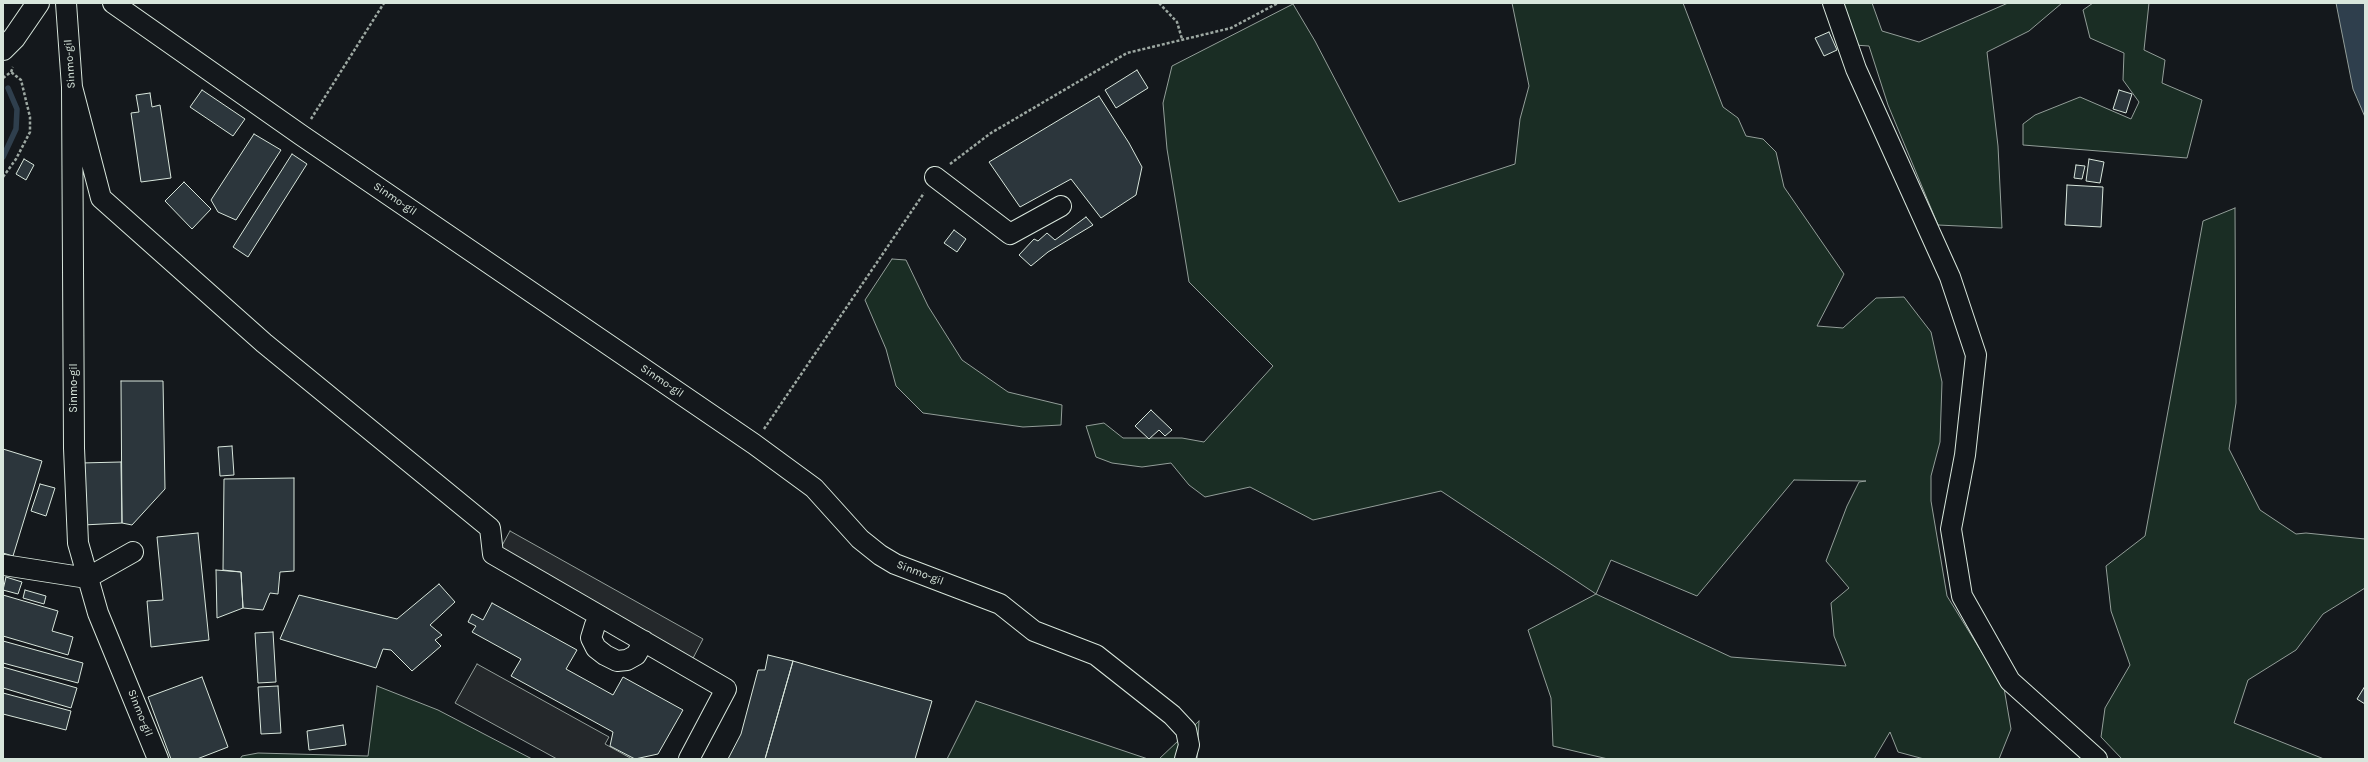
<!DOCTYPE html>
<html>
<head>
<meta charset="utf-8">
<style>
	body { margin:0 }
	#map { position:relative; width:2368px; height:762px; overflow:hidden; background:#14181c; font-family:Karla,sans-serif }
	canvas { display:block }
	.frame { position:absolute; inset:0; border:4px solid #d8e6dc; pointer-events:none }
</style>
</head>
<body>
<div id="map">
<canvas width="2368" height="762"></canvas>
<div class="frame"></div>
</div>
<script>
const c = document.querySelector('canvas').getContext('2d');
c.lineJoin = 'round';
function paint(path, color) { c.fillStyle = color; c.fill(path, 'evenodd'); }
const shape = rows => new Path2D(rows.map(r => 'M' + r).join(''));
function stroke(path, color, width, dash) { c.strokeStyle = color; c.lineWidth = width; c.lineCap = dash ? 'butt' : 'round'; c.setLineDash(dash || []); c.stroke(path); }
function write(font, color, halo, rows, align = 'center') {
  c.font = font + ' Karla,sans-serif'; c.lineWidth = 3; c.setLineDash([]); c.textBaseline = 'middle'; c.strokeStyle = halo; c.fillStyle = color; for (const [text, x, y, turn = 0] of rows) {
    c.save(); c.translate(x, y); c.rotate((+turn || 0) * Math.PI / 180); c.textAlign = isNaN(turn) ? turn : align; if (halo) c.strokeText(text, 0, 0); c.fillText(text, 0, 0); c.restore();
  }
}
const green = shape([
	[1512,3,1683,3,1723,107,1738,118,1746,136,1763,139,1776,152,1784,187,1844,274,1817,326,1843,328,1876,298,1904,297,1931,332,1942,382,1940,442,1931,476,1931,501,1947,596,2004,688,2011,729,1999,759,1924,759,1898,752,1890,732,1874,759,1608,759,1553,746,1551,698,1528,630,1596,594,1441,491,1313,520,1250,487,1205,497,1189,485,1171,463,1142,467,1112,463,1096,457,1086,426,1104,423,1123,438,1182,438,1204,442,1273,366,1189,282,1167,149,1163,103,1172,66,1293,4,1315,41,1399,202,1515,164,1520,119,1529,86,1512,3],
	[1794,480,1866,481,1859,482,1847,506,1826,561,1849,588,1831,603,1834,636,1846,666,1731,657,1596,594,1611,560,1697,596,1794,480],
	[1847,3,1872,3,1882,31,1919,42,2008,3,2062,3,2029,31,1987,52,1998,146,2002,228,1938,225,1888,105,1869,46,1854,45,1843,4,1847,3],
	[2093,3,2149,3,2144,50,2165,60,2162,83,2202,100,2187,158,2023,145,2023,124,2035,115,2080,97,2131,119,2139,102,2123,80,2124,53,2090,38,2083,10,2093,3],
	[2235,208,2236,403,2229,449,2260,510,2296,534,2306,533,2365,539,2365,588,2323,614,2296,650,2248,680,2234,723,2324,759,2122,759,2101,737,2105,708,2130,665,2111,611,2106,566,2145,536,2203,221,2235,208],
	[892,259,906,260,928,306,962,360,1008,392,1062,405,1061,425,1023,427,923,413,896,386,886,349,865,300,892,259],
	[377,686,438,710,532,759,240,759,242,756,258,753,368,756,377,686],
	[976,701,1148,759,947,759,976,701],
	[1199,721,1197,759,1159,759,1199,721]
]);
const parking = shape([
	[510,531,703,639,691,662,499,551,510,531],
	[477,664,609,737,605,744,632,759,557,759,455,703,477,664]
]);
const water = shape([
	[2336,3,2365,3,2365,117,2353,89,2336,3]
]);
const stream = shape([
	[3,157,16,129,17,109,8,88]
]);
const building = shape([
	[1829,32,1837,50,1824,56,1815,38,1829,32],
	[1137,70,1148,88,1116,108,1105,90,1137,70],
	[202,90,245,119,233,136,190,107,202,90],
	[2119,90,2132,94,2126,113,2113,109,2119,90],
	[150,93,152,107,160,105,171,178,141,182,131,113,139,112,136,95,150,93],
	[1099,96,1129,143,1142,167,1136,195,1101,218,1071,179,1020,207,989,162,1099,96],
	[254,134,281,150,236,220,218,212,211,200,254,134],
	[292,154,307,164,248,257,233,247,292,154],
	[24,159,34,165,26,180,16,174,24,159],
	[2089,159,2104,162,2100,183,2086,181,2089,159],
	[2076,165,2085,166,2082,179,2074,178,2076,165],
	[184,182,211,209,192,229,165,201,184,182],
	[2067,185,2103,187,2101,227,2065,225,2067,185],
	[1086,217,1093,225,1048,252,1031,266,1019,255,1034,239,1038,241,1047,233,1055,240,1086,217],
	[954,230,966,239,957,252,944,243,954,230],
	[121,381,163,381,165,489,132,525,122,523,121,381],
	[1151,410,1172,430,1165,436,1159,430,1149,439,1135,426,1151,410],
	[232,446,234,475,220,476,218,447,232,446],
	[3,449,42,461,13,556,3,553,3,449],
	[121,462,122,523,83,525,81,463,121,462],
	[294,478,294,571,280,572,278,594,270,593,263,610,243,608,241,572,223,570,224,479,294,478],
	[40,484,55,488,46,516,31,511,40,484],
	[198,533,209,640,151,647,147,601,163,600,157,537,198,533],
	[216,570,241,572,243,608,217,618,216,570],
	[6,577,22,582,18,594,3,590,6,577],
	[439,584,455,602,430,625,442,635,435,640,441,646,412,671,391,650,383,649,376,668,280,639,299,595,397,619,439,584],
	[25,590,46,596,44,604,23,598,25,590],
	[3,595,58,611,52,631,73,637,68,655,3,636,3,595],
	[492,603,577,650,566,669,613,695,623,677,683,710,658,754,635,759,610,746,613,732,511,676,521,659,472,632,476,626,468,622,472,614,483,620,492,603],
	[273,632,276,682,258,683,255,633,273,632],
	[3,641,83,663,78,683,3,663,3,641],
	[768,655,793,661,765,759,728,759,741,734,758,670,765,670,768,655],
	[793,661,932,701,915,759,765,759,793,661],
	[3,667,77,688,71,708,3,688,3,667],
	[202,677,228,747,197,759,171,759,148,697,202,677],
	[278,686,281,733,261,734,258,687,278,686],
	[2365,686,2365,704,2357,699,2365,686],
	[3,693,71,711,66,730,3,714,3,693],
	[343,725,346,745,309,750,307,731,343,725]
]);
const path = shape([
	[1159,3,1177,22,1182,39],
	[3,78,11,72,13,67],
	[311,119,384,3],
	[950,164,991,133,1127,53,1231,28,1278,3],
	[3,177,16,159,30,132,30,117,21,80,11,72],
	[764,429,924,193]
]);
const minor = shape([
	[66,3,72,87,74,448,78,543,98,613,158,759],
	[113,3,301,135,754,444,814,488,860,539,880,555,895,564,1000,604,1034,631,1096,655,1172,715,1186,730,1189,745,1185,759],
	[1833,3,1856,69,1950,277,1976,355,1965,455,1951,529,1962,596,2010,681,2097,759],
	[72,87,101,198,264,343,490,528,493,554,726,689,689,759],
	[935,177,1010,234,1061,206],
	[4,565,87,578,133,552],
	[602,617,595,625,591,638,596,648,605,655,617,661,627,660,636,655,644,641]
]);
const major = shape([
	[3,49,14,38,38,3]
]);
const streetNames = [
	["Sinmo-gil",70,64,-94],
	["Sinmo-gil",395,199,34],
	["Sinmo-gil",662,381,34],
	["Sinmo-gil",74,388,-90],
	["Sinmo-gil",920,573,21],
	["Sinmo-gil",140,713,68]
];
paint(green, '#1a2d24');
stroke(green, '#939e99', 1);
paint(parking, '#24282b');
stroke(parking, '#939e99', 1);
paint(water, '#2f3f4d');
stroke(water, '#939e99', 1);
stroke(stream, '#2f3f4d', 5.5);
paint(building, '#2c363c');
stroke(building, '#d8e6dc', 1);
stroke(minor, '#d8e6dc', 22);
stroke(major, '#d8e6dc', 24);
stroke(path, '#9da8a2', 2.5, [3, 2]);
stroke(minor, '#14181c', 20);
stroke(major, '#14181c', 22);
write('11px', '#d8e6dc', '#14181c', streetNames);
</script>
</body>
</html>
